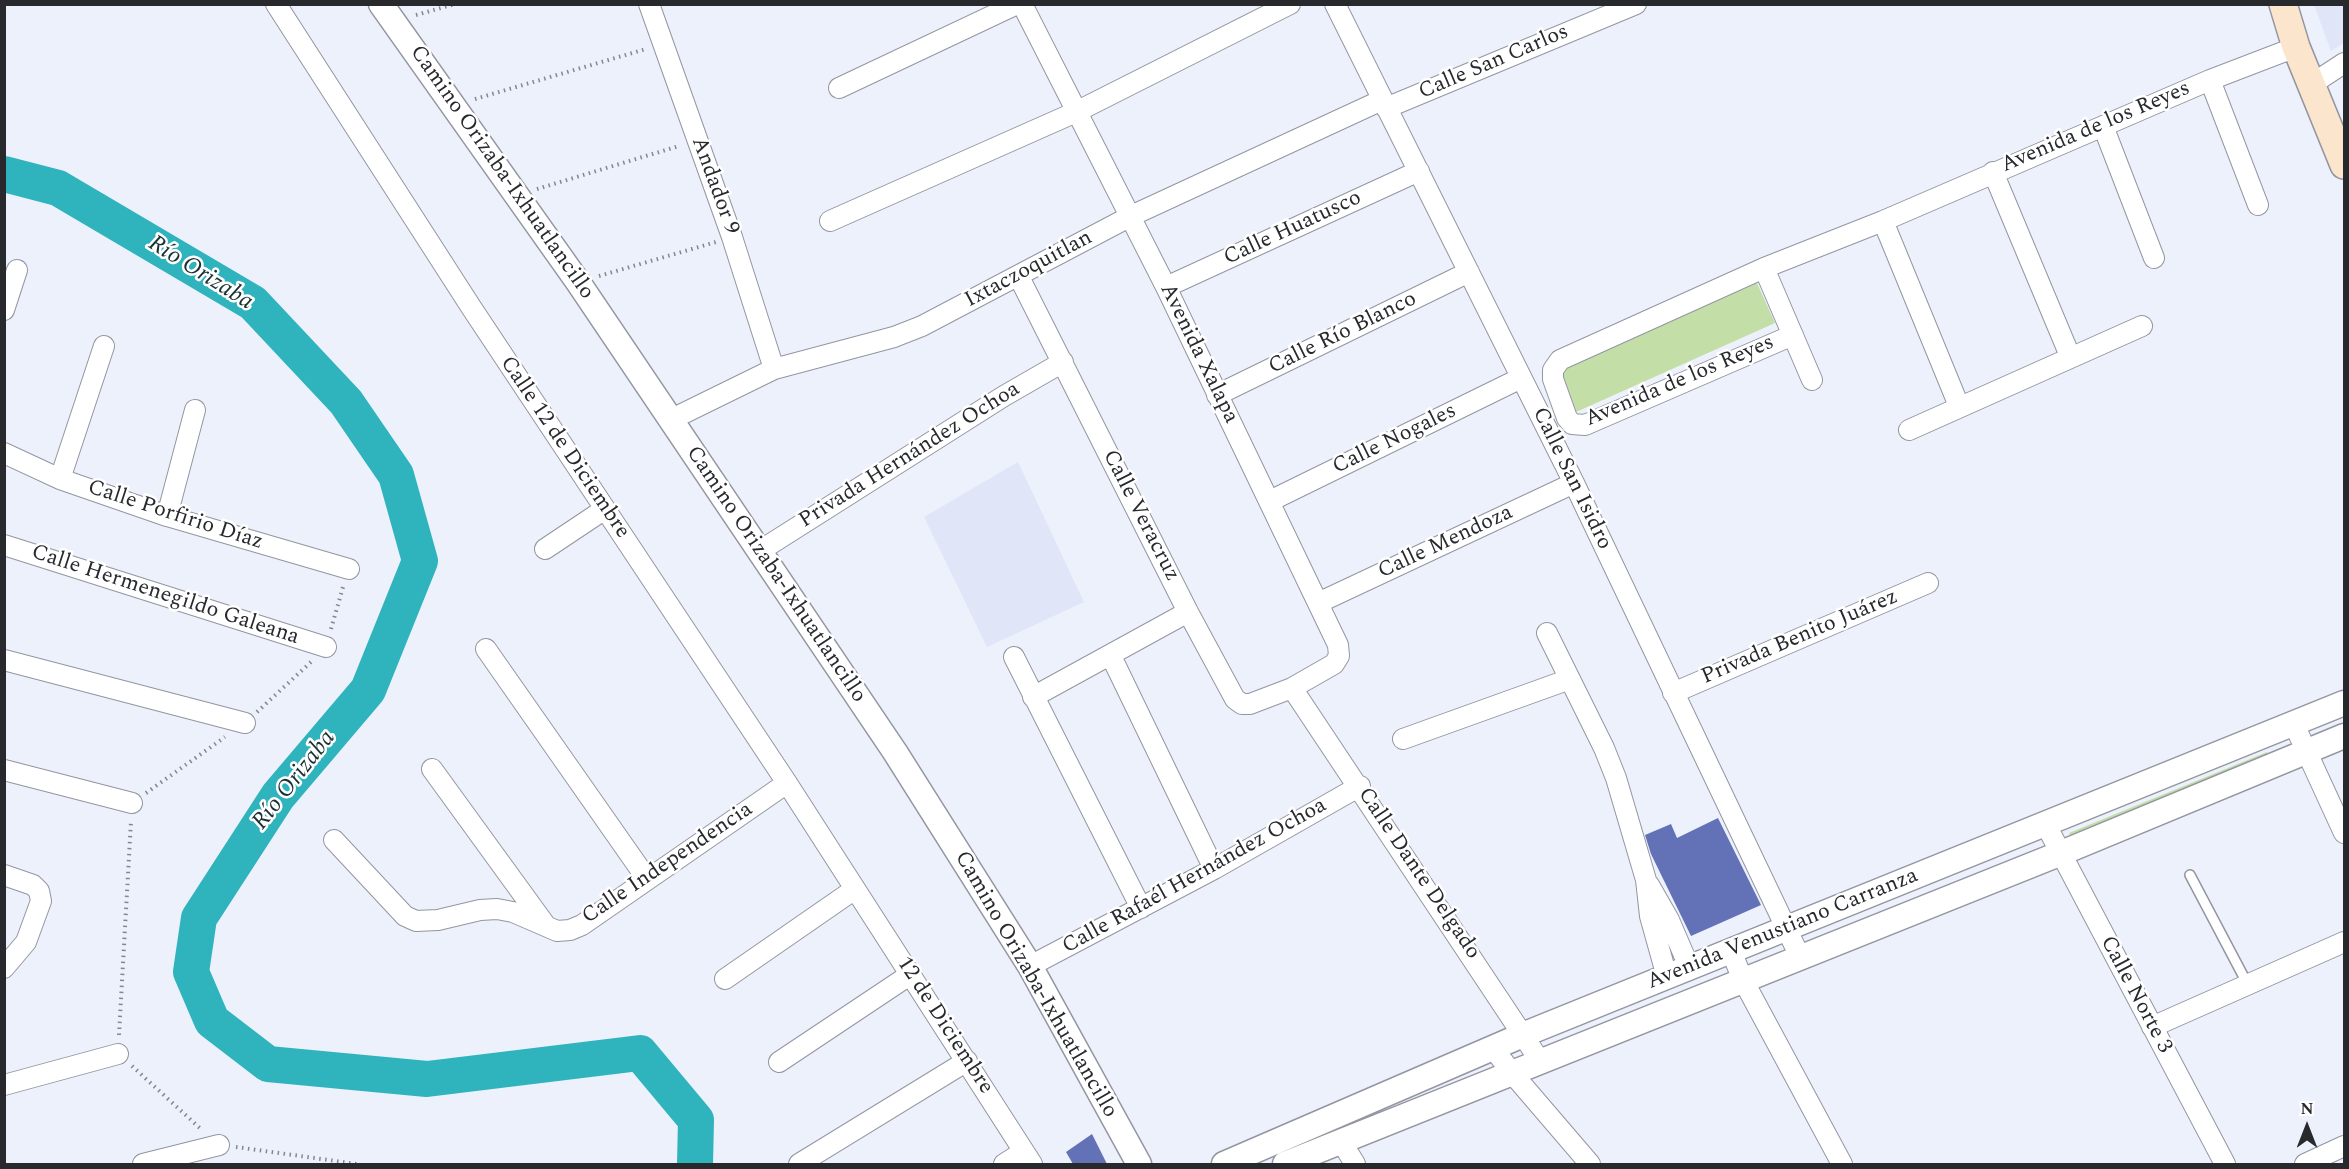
<!DOCTYPE html>
<html>
<head>
<meta charset="utf-8">
<style>
	body { margin:0 }
	#map { position:relative; width:2349px; height:1169px; overflow:hidden; background:#edf1fc; font-family:Spectral,serif }
	canvas { display:block }
	.frame { position:absolute; inset:0; border:6px solid #27292d; pointer-events:none }
	.north { position:absolute; left:2277px; top:1097px; width:60px; height:60px; -webkit-text-stroke:4px #fff; paint-order:stroke; rotate:0deg; font-size:16px; font-weight:700; line-height:24px; text-align:center; color:#27292d }
	.north::after { content:''; display:block; margin:auto; width:21px; height:27px; background:#27292d; clip-path:polygon(50% 0,100% 100%,50% 72%,0 100%) }
</style>
</head>
<body>
<div id="map">
<canvas width="2349" height="1169"></canvas>
<div class="frame"></div>
<div class="north">N</div>
</div>
<script>
const c = document.querySelector('canvas').getContext('2d');
c.lineJoin = 'round';
function paint(path, color) { c.fillStyle = color; c.fill(path, 'evenodd'); }
const shape = rows => new Path2D(rows.map(r => 'M' + r).join(''));
function stroke(path, color, width, dash) { c.strokeStyle = color; c.lineWidth = width; c.lineCap = dash ? 'butt' : 'round'; c.setLineDash(dash || []); c.stroke(path); }
function write(font, color, halo, rows, align = 'center') {
  c.font = font + ' Spectral,serif'; c.lineWidth = 5; c.setLineDash([]); c.textBaseline = 'middle'; c.strokeStyle = halo; c.fillStyle = color; for (const [text, x, y, turn = 0] of rows) {
    c.save(); c.translate(x, y); c.rotate((+turn || 0) * Math.PI / 180); c.textAlign = isNaN(turn) ? turn : align; if (halo) c.strokeText(text, 0, 0); c.fillText(text, 0, 0); c.restore();
  }
}
const built = shape([
	[2314,5,2344,5,2344,43,2331,51],
	[1018,462,1084,602,987,647,924,517]
]);
const green = shape([
	[1757,283,1775,323,1576,412,1558,371],
	[2267,752,2269,756,2071,837,2069,833]
]);
const river = shape([
	[4,174,58,188,253,303,346,402,396,475,420,561,368,690,278,796,199,918,191,972,212,1021,268,1064,427,1079,640,1053,696,1120,695,1164]
]);
const building = shape([
	[1718,818,1761,905,1691,936,1651,854,1645,835,1671,824,1677,838],
	[1092,1134,1107,1164,1073,1164,1066,1152]
]);
const path = shape([
	[416,15,455,4],
	[475,99,646,49],
	[537,189,679,146],
	[599,276,716,242],
	[331,629,343,587],
	[257,712,311,662],
	[146,793,225,737],
	[119,1035,131,821],
	[132,1066,202,1130],
	[236,1147,357,1164]
]);
const service = shape([
	[2190,875,2248,985]
]);
const minor = shape([
	[276,4,471,307,787,783,1032,1164],
	[649,4,732,237,774,369],
	[1335,4,1574,483,1800,957],
	[2210,80,2258,205],
	[2312,84,2344,63],
	[839,88,1017,4],
	[1386,108,1636,4],
	[2103,126,2154,258],
	[1993,172,2070,356],
	[830,221,1076,112,1290,4],
	[1883,221,1959,406],
	[1764,268,1812,380],
	[1019,277,1188,612,1235,699,1242,704,1250,704,1292,688,1334,664,1339,656,1338,645,1166,287,1022,4],
	[1166,287,1419,171],
	[4,310,17,270],
	[1793,335,1585,425,1572,424,1567,418,1553,379,1553,370,1560,360,1764,268,1883,221,2210,80,2296,47],
	[1217,395,1469,272],
	[670,420,774,369,894,337,922,326,1131,216,1382,100],
	[1909,430,2142,326],
	[4,453,60,479,167,516,349,569],
	[60,479,104,346],
	[1270,501,1521,378],
	[167,516,195,410],
	[4,545,326,647],
	[545,549,605,509],
	[758,552,1004,396,1063,362],
	[1318,603,1574,483],
	[1547,633,1604,748,1616,778,1646,880,1650,916,1667,977],
	[486,649,647,879],
	[1111,656,1214,869],
	[1014,657,1141,908],
	[4,660,245,723],
	[1292,688,1540,1061],
	[1673,693,1928,583],
	[1033,697,1188,612],
	[2293,722,2344,833],
	[1403,739,1570,679],
	[432,769,546,926],
	[4,770,132,803],
	[2046,825,2225,1164],
	[334,840,405,916,416,921,438,920,480,910,497,909,513,912,557,931,570,930,582,925,787,783],
	[4,875,33,885,39,891,41,901,26,942,4,968],
	[1649,885,1669,920,1690,969],
	[1731,951,1743,980,1842,1164],
	[1030,966,1214,869,1360,786],
	[725,979,855,889],
	[2152,1027,2344,942],
	[1493,1048,1512,1073,1590,1164],
	[779,1062,911,974],
	[4,1085,118,1054],
	[1341,1141,1355,1164],
	[143,1164,219,1145],
	[799,1164,967,1061],
	[1004,1164,1023,1152],
	[2305,1164,2344,1146]
]);
const tertiary = shape([
	[381,4,578,282,895,752,1030,966,1139,1164],
	[1224,1164,1525,1034,2344,703],
	[1285,1164,2059,854,2344,736]
]);
const secondary = shape([
	[2283,4,2296,47,2344,165]
]);
const streetNames = [
	["Calle San Carlos",1494,63,-23],
	["Avenida de los Reyes",2096,128,-23],
	["Camino Orizaba-Ixhuatlancillo",501,173,55],
	["Andador 9",714,186,70],
	["Calle Huatusco",1293,229,-25],
	["Ixtaczoquitlan",1029,270,-28],
	["Calle Río Blanco",1343,334,-26],
	["Avenida Xalapa",1198,354,64],
	["Avenida de los Reyes",1680,382,-23],
	["Calle Nogales",1395,440,-26],
	["Calle 12 de Diciembre",564,448,56],
	["Privada Hernández Ochoa",910,456,-32],
	["Calle San Isidro",1571,479,64],
	["Calle Porfirio Díaz",175,516,18],
	["Calle Veracruz",1140,516,63],
	["Calle Mendoza",1446,543,-25],
	["Camino Orizaba-Ixhuatlancillo",775,575,56],
	["Calle Hermenegildo Galeana",165,596,18],
	["Privada Benito Juárez",1800,638,-23],
	["Calle Independencia",668,864,-34],
	["Calle Dante Delgado",1418,874,56],
	["Calle Rafaél Hernández Ochoa",1195,877,-29],
	["Avenida Venustiano Carranza",1783,930,-22],
	["Camino Orizaba-Ixhuatlancillo",1035,985,60],
	["Calle Norte 3",2135,995,62],
	["12 de Diciembre",944,1026,57]
];
const waterNames = [
	["Río Orizaba",200,274,32],
	["Río Orizaba",295,781,-52]
];
paint(built, '#e0e5f8');
paint(green, '#c3dea7');
stroke(river, '#2fb3bd', 36);
paint(building, '#6371b7');
stroke(service, '#9396a1', 12);
stroke(minor, '#9396a1', 22);
stroke(tertiary, '#9396a1', 27);
stroke(secondary, '#9396a1', 30);
stroke(path, '#84878f', 4, [1.5, 4.5]);
stroke(service, '#fff', 9);
stroke(minor, '#fff', 20);
stroke(tertiary, '#fff', 24);
stroke(secondary, '#fbe5cd', 27);
write('22px', '#27292d', '#fff', streetNames);
write('italic 24px', '#1b3032', '#fff', waterNames);
</script>
</body>
</html>
